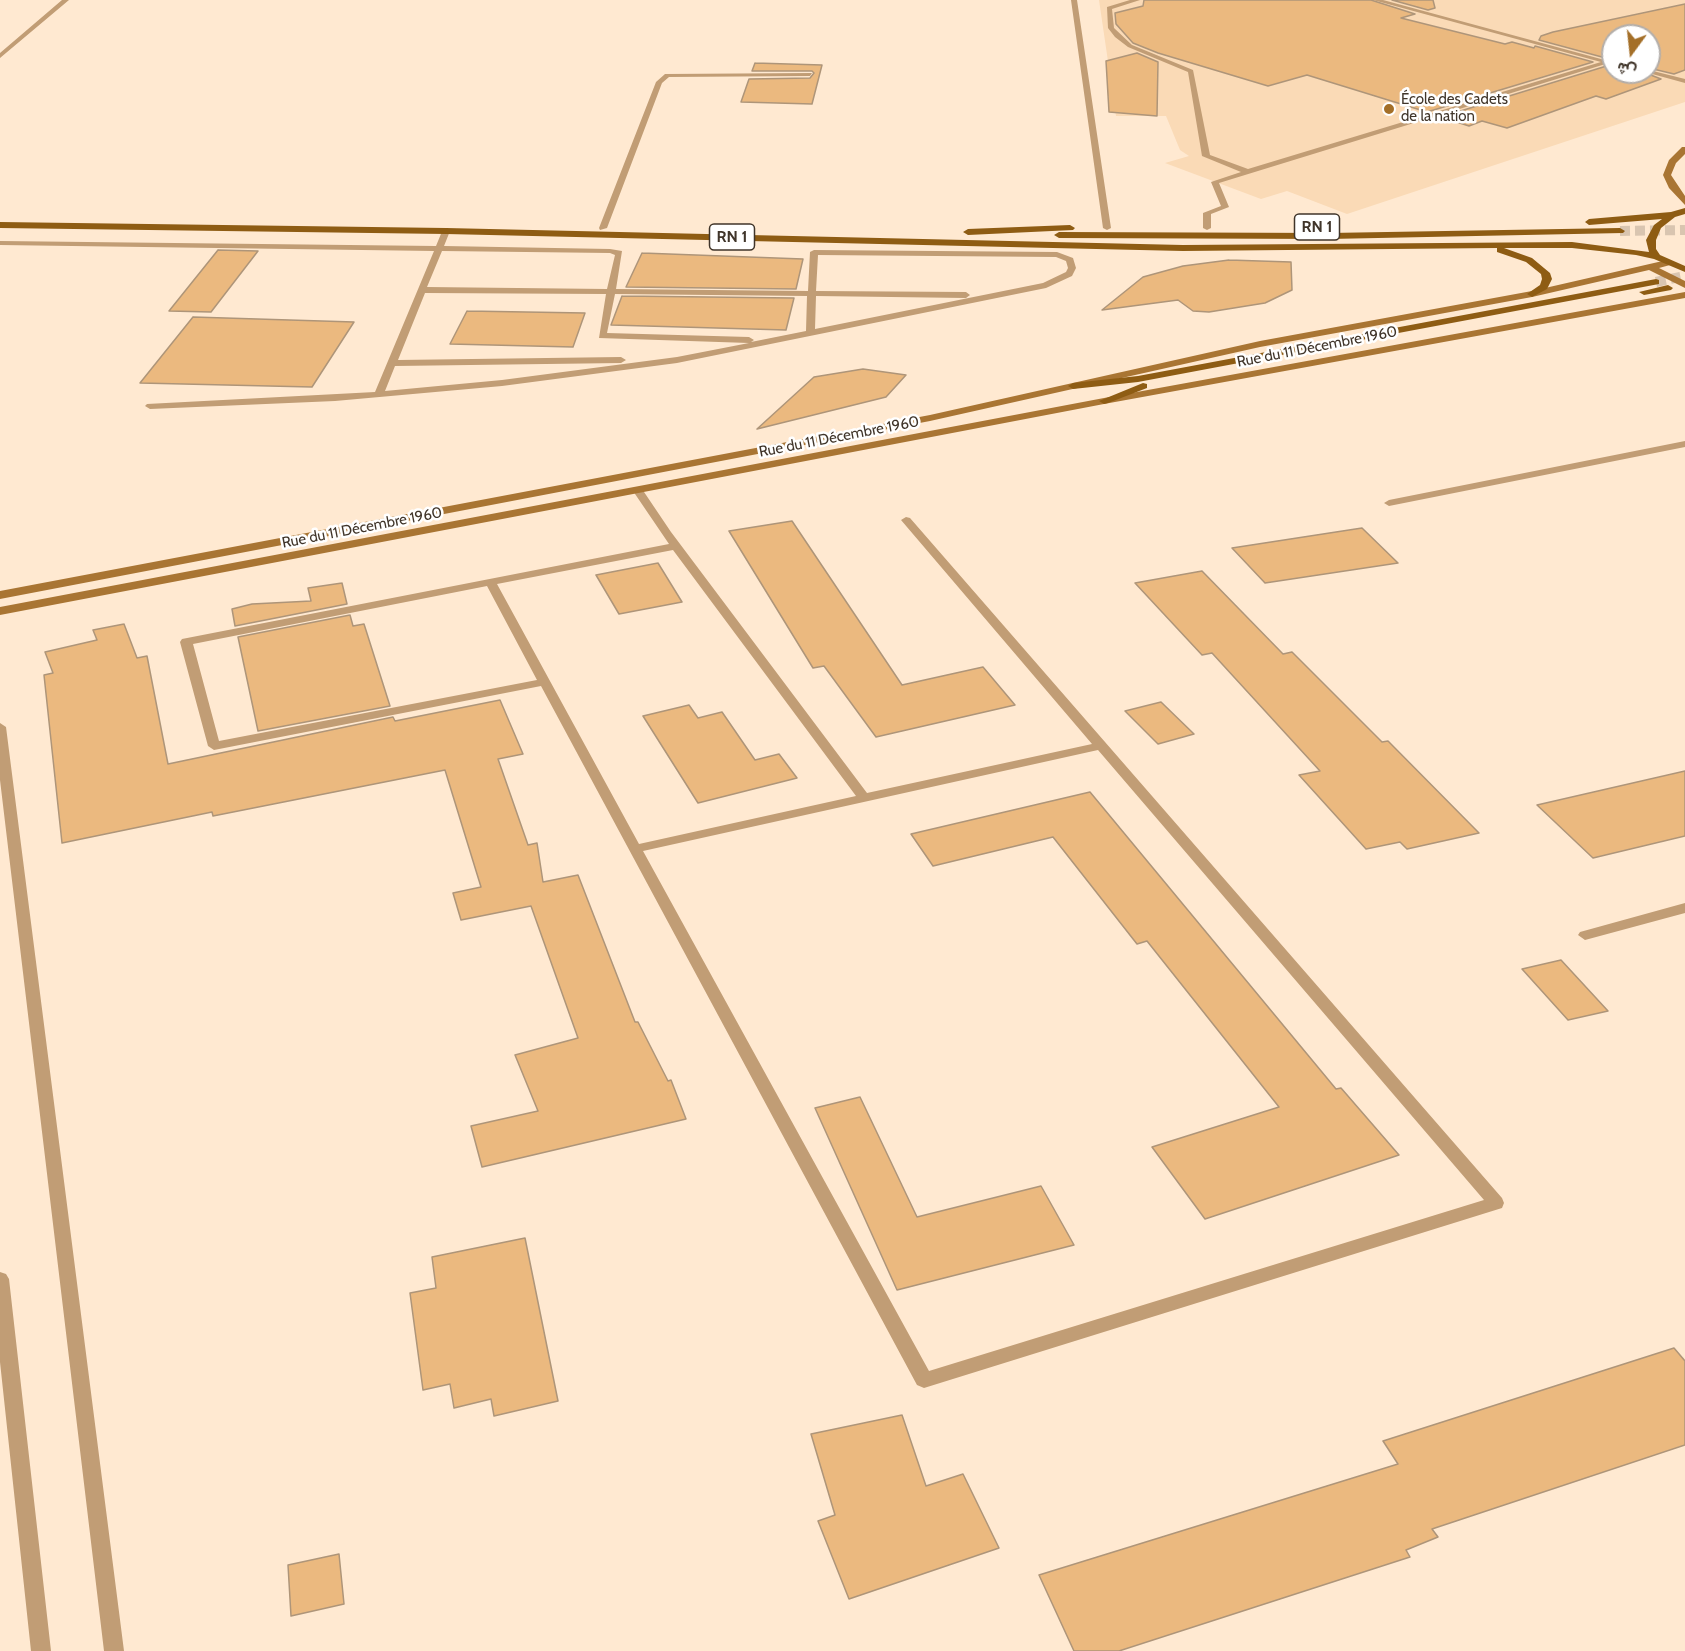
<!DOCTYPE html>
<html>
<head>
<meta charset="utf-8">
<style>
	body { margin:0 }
	#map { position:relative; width:1685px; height:1651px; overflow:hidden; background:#ffe9d1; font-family:Cabin,Vazirmatn,sans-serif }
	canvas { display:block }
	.north { position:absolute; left:1601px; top:24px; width:60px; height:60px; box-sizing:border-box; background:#fff; border:2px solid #b3aeaa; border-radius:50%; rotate:195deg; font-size:16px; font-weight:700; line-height:24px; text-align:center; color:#40352a }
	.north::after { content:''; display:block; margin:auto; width:21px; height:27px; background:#a46f28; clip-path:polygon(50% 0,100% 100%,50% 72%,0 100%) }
</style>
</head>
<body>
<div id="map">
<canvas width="1685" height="1651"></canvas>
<div class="north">ش</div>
</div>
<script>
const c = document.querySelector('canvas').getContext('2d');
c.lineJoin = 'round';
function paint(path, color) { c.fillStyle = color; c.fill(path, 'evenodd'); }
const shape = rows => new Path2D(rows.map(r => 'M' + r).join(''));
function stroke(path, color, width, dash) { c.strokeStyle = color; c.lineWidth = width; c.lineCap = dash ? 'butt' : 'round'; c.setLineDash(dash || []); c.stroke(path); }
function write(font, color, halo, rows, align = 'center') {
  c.font = font + ' Cabin,sans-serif'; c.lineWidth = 5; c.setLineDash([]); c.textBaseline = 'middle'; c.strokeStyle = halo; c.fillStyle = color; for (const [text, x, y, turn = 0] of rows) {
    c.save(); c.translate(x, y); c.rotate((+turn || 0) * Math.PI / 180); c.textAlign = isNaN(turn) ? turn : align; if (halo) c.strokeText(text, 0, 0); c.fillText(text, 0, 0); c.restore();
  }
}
const built = shape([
	[1099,0,1685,0,1685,102,1347,214,1287,191,1261,199,1165,163,1189,156,1180,150,1166,116,1116,116],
	[1613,36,1649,36,1649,72,1613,72]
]);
const building = shape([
	[1144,0,1371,0,1415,14,1401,18,1505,44,1512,42,1534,48,1535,46,1593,62,1427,112,1307,75,1268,86,1158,53,1133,43,1116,24,1115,13,1143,6,1144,0],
	[1392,0,1433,0,1435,8,1428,10,1392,0],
	[1685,4,1685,70,1674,74,1649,68,1649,36,1613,36,1613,60,1539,40,1541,36,1553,32,1685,4],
	[1137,53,1158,62,1157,116,1109,112,1106,61,1137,53],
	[755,63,822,65,812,104,741,102,749,79,810,78,814,73,812,71,752,71,755,63],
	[1613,64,1613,72,1643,72,1661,79,1606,99,1596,96,1507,128,1482,121,1469,126,1441,117,1613,64],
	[218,250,258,251,211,312,169,311,218,250],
	[642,253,803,259,796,289,626,287,642,253],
	[1229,260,1291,262,1292,290,1265,303,1209,312,1193,311,1178,300,1102,310,1143,277,1183,266,1229,260],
	[622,296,794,298,786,330,611,325,622,296],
	[467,311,585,313,573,347,450,344,467,311],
	[193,317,354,322,312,387,140,383,193,317],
	[863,369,906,375,886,397,757,429,814,377,863,369],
	[792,521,902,685,983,667,1015,705,876,737,824,666,813,668,729,531,792,521],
	[1362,528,1398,563,1265,583,1232,548,1362,528],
	[658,563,682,602,619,614,596,575,658,563],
	[1202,571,1283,654,1292,652,1382,742,1388,741,1479,833,1407,849,1400,842,1366,849,1299,775,1320,771,1212,653,1202,655,1135,583,1202,571],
	[342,583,347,604,235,626,232,609,252,604,311,601,308,588,342,583],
	[350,615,353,626,364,624,390,706,258,731,238,637,350,615],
	[124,624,137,658,147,656,168,764,393,717,395,721,500,700,523,754,498,759,528,845,537,843,543,882,578,875,635,1022,638,1022,668,1081,671,1080,686,1119,482,1167,471,1126,538,1111,515,1055,578,1038,531,906,461,920,453,893,481,887,445,770,213,816,212,812,62,843,44,675,53,673,45,652,97,640,93,630,124,624],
	[1161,702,1194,734,1158,744,1125,711,1161,702],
	[689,705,698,718,722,712,755,760,779,754,797,778,698,803,643,716,689,705],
	[1685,771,1685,836,1593,858,1537,805,1685,771],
	[1090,792,1336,1089,1341,1088,1399,1155,1205,1219,1152,1147,1279,1107,1147,941,1137,944,1053,837,933,866,911,834,1090,792],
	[1561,960,1608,1011,1568,1020,1522,969,1561,960],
	[860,1097,917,1217,1041,1186,1074,1245,897,1290,815,1108,860,1097],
	[525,1238,558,1401,494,1416,491,1399,454,1408,450,1384,423,1390,410,1293,436,1288,432,1257,525,1238],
	[1674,1348,1685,1361,1685,1445,1432,1529,1438,1537,1406,1550,1410,1557,1119,1651,1074,1651,1039,1575,1398,1464,1383,1441,1674,1348],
	[902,1415,926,1486,963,1474,999,1548,849,1599,818,1521,835,1515,811,1434,902,1415],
	[339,1554,344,1604,291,1616,288,1565,339,1554]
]);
const primaryTunnel = shape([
	[1620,231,1685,230],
	[1656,282,1685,276]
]);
const lane = shape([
	[62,0,69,0,0,58,0,53,62,0],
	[1071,0,1077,0,1111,228,1107,230,1103,228,1071,0],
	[1130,0,1140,0,1112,9,1114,28,1132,45,1193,70,1210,155,1248,169,1601,62,1373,0,1383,0,1612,62,1219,183,1229,207,1211,214,1211,228,1207,230,1203,228,1203,213,1221,206,1211,182,1241,172,1202,156,1188,72,1128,47,1115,37,1108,28,1107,7,1130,0],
	[1649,70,1685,79,1685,83,1645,72,1649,70],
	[812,73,810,76,669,77,662,83,607,228,600,230,599,228,656,82,665,74,812,73],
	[443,229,450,231,444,246,610,249,622,251,616,289,808,291,810,252,814,250,1057,252,1073,258,1076,268,1072,276,1046,288,677,363,502,386,335,401,150,409,145,406,147,404,375,392,434,251,0,245,0,241,436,246,443,229],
	[442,251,610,253,615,255,607,289,427,287,442,251],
	[818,255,1056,257,1066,261,1068,268,1066,272,1043,283,815,329,816,296,966,298,970,295,966,292,816,291,818,255],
	[425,293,606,294,599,338,749,343,677,357,502,380,385,391,395,366,621,363,626,360,621,357,398,360,425,293],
	[615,294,807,296,806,331,751,342,754,340,749,337,607,333,615,294],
	[1685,441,1685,447,1389,506,1384,503,1389,500,1685,441],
	[638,488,642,489,671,532,867,793,1092,744,901,520,906,517,910,518,1502,1198,1504,1203,1502,1208,924,1388,917,1385,541,686,214,750,208,746,180,642,182,639,669,544,633,491,638,488],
	[673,550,856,796,639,844,497,584,673,550],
	[487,586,537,680,219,741,193,644,487,586],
	[1098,750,1484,1200,929,1371,643,851,1098,750],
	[0,723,6,727,124,1651,104,1651,0,780,0,723],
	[1685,903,1685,913,1585,940,1578,935,1580,932,1685,903],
	[0,1272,6,1274,9,1279,51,1651,31,1651,0,1362,0,1272]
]);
const secondary = shape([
	[1682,147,1685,147,1685,154,1676,163,1671,175,1685,196,1685,205,1669,188,1663,175,1669,160,1682,147],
	[1667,260,1670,261,1670,265,1659,268,1685,281,1685,288,1649,270,1532,297,1260,347,930,421,0,599,0,591,930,415,1260,341,1532,291,1667,260],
	[1685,292,1685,298,1104,404,0,615,0,607,1104,398,1685,292]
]);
const primary = shape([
	[1685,208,1685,214,1675,217,1661,228,1656,240,1656,249,1660,255,1685,266,1685,272,1654,259,1636,255,1572,248,1504,248,1532,258,1550,273,1552,279,1547,289,1532,297,1527,294,1540,285,1542,279,1541,274,1526,262,1497,252,1497,248,1183,251,446,234,0,228,0,222,446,228,1183,245,1572,242,1649,252,1646,240,1654,225,1662,219,1589,225,1585,222,1589,219,1671,212,1685,208],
	[1070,225,1075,228,1073,230,968,235,963,232,968,229,1070,225],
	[1620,228,1625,231,1623,233,1329,239,1059,238,1054,235,1059,232,1329,233,1620,228],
	[1656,279,1659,280,1659,284,1138,382,1073,389,1068,386,1073,383,1138,376,1656,279],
	[1668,285,1673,288,1671,290,1644,295,1639,292,1668,285],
	[1143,383,1147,384,1147,388,1108,403,1104,404,1099,401,1143,383]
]);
const markers = [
	[1389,109,6,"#a46f28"]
];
const farPoinames = [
	["École des Cadets",1401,100],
	["de la nation",1401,117]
];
const farStreetnames = [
	["Rue du 11 Décembre 1960",1317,347,-11],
	["Rue du 11 Décembre 1960",839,437,-11],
	["Rue du 11 Décembre 1960",362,528,-11]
];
const shields = [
	[1317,227,45],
	[732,237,45]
];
const shieldNames = [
	["RN 1",1317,227],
	["RN 1",732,237]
];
paint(built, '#fadab6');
paint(building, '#ebb97f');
stroke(building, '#ae9579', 1.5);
stroke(primaryTunnel, '#d9c5b0', 10, [10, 5]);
paint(lane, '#c19d75');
paint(secondary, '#a97533');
paint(primary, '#8e5c13');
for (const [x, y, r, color] of markers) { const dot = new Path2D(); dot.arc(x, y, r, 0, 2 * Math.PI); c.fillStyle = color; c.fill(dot); stroke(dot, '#fff', 2); }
write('15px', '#40352a', '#fff', farPoinames, 'left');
write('15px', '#40352a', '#fff', farStreetnames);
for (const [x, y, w] of shields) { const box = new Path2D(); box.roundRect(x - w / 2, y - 13, w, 26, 4.5); c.fillStyle = '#fff'; c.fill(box); stroke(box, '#40352a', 1.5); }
write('bold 16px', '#40352a', null, shieldNames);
</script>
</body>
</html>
